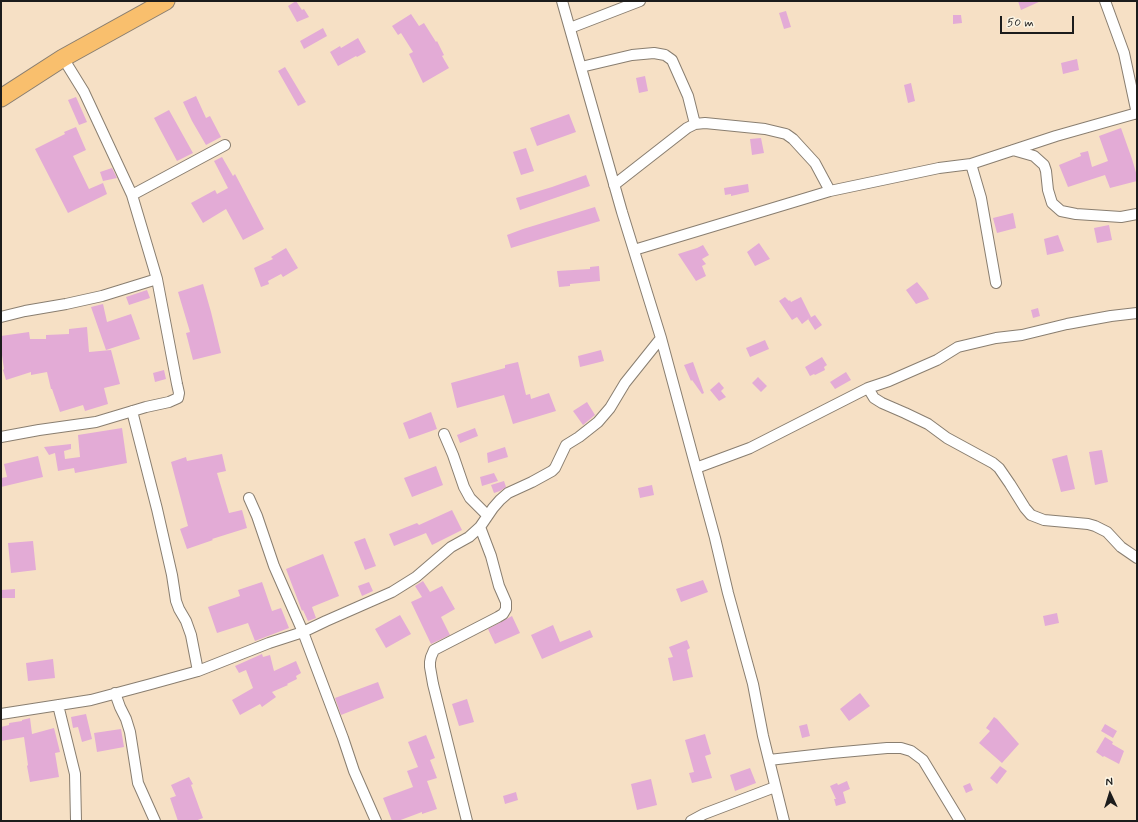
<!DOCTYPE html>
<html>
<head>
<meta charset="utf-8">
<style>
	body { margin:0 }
	#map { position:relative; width:1138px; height:822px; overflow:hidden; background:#f6e0c5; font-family:Mynerve,sans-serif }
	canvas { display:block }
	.frame { position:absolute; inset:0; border:2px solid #1c1c1c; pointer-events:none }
	.north { position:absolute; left:1090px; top:774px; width:40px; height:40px; -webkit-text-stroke:3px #fcf5e5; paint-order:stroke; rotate:356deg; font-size:11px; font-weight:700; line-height:16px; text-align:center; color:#1c1c1c }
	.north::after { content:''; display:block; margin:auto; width:14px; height:18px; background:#1c1c1c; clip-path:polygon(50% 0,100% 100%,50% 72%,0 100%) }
	.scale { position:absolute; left:1000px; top:16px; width:74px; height:18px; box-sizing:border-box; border:2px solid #1c1c1c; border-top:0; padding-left:5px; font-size:12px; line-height:14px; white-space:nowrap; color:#1c1c1c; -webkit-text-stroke:3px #fcf5e5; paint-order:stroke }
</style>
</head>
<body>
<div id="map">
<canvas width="1138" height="822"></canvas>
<div class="frame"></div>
<div class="north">N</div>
<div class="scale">50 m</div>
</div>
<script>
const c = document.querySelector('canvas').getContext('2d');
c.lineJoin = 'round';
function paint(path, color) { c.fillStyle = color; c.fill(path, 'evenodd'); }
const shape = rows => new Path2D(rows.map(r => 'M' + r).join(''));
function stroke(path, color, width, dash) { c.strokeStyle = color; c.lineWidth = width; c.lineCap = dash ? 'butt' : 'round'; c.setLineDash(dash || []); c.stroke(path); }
const building = shape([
	[296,1,302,10,304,9,309,17,297,22,288,6],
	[1018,1,1041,1,1021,10],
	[786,11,791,27,784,29,779,13],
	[411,14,419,26,424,23,436,42,437,41,444,55,442,56,449,68,423,83,409,54,413,52,401,33,398,35,392,26],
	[953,15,961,15,962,23,953,24],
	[323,28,327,36,304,49,300,41],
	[358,38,366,52,357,57,356,56,338,66,330,52,340,46,341,48],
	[1077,59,1079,70,1063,74,1061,63],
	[285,67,306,102,298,106,278,71],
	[645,76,648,91,639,93,636,78],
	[911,83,915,101,908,103,904,85],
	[196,96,206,118,210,116,221,137,206,145,192,121,183,102],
	[76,97,87,122,79,125,68,100],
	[169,110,193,153,177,161,154,118],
	[569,114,576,132,537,146,530,128],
	[76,127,86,150,73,156,89,189,103,183,107,194,68,213,35,149,65,134,64,132],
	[1121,128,1132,159,1137,176,1137,181,1110,188,1105,175,1068,187,1059,165,1081,156,1080,153,1088,151,1092,167,1108,161,1099,136],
	[761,138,764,153,752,155,750,139],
	[526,148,534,171,521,175,513,152],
	[222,157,233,176,235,174,264,229,243,240,226,209,203,223,191,203,215,190,217,194,228,188,214,161],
	[112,168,117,178,103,181,100,172],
	[586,175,590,186,520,210,516,198,552,187],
	[748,184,749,192,731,196,731,194,725,195,724,188],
	[595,207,600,221,511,248,507,235,523,229],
	[1013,213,1016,228,997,233,993,218],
	[1109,225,1112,240,1097,243,1094,228],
	[1058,235,1064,251,1047,255,1044,239],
	[759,243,770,259,755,266,747,252],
	[703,245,709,255,702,259,706,264,702,266,706,276,696,281,678,254,697,248],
	[286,248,298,268,283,277,281,274,268,281,269,284,261,287,254,268,273,259,271,257],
	[599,266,600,281,570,284,570,286,559,287,557,271,590,269,590,267],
	[917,282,926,293,929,299,916,304,906,290],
	[203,284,211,312,221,353,193,360,186,333,190,332,178,292],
	[147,290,150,298,129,305,126,297],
	[785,297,789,301,790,300,791,302,801,297,811,317,802,324,797,317,792,320,779,301],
	[103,304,107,322,131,314,140,339,106,350,91,307],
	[1038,308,1040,316,1033,318,1031,310],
	[815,315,822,325,815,330,808,319],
	[87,327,89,352,111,350,120,384,104,388,108,404,85,411,83,405,60,412,52,389,51,389,47,372,31,375,31,372,6,380,3,370,4,369,1,348,1,336,29,332,30,339,46,339,46,335,69,334,69,329],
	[765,340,769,349,750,357,746,348],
	[601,350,604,361,580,367,578,356],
	[822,357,827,365,824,367,825,370,815,375,814,374,810,376,805,367],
	[518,362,526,395,530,394,531,399,549,393,556,411,513,424,504,395,457,408,451,383,505,368,505,365],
	[693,362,704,393,702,394,692,380,691,381,684,365],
	[164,370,166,379,155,382,153,373],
	[846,372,851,380,835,389,830,382],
	[758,377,767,386,761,392,752,383],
	[719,382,724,388,721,391,726,397,719,401,710,390],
	[587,402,595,415,583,425,573,411],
	[431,412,437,429,409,439,403,423],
	[122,428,127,463,75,473,74,468,58,471,55,453,49,455,44,447,71,444,71,449,64,451,65,459,80,457,78,435],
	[475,428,478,436,460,443,457,435],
	[505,447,508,457,488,463,487,453],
	[1102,450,1108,482,1095,485,1089,452],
	[222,454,226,471,217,473,229,513,242,510,247,528,212,539,213,540,187,549,180,529,188,526,171,462,186,457,187,461],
	[1067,455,1075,489,1061,492,1052,459],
	[38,456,43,477,1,487,1,478,7,477,4,464],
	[436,466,443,485,412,497,404,478],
	[494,473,498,481,482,486,480,477],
	[504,481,506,487,500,491,494,493,491,485],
	[652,485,654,495,640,498,638,488],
	[452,510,462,530,432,545,426,533,394,546,389,534,417,523,419,525],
	[365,538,376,566,365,570,354,542],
	[33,541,36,570,11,573,8,543],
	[323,554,339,596,312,607,316,618,308,621,303,610,302,611,286,569],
	[703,580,708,592,681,602,676,589],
	[423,581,430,592,442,586,455,609,441,617,450,635,431,644,411,602,422,597,415,586],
	[262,582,272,611,281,608,289,628,255,641,248,623,217,633,208,607,240,596,238,590],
	[369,582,373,591,362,596,358,586],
	[15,589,15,598,1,598,1,590],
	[1057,613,1059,623,1045,626,1043,616],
	[400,615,411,634,386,648,375,629],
	[512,616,520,633,495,644,488,629],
	[553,625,560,642,590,630,593,637,542,659,531,635],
	[687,640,690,648,687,650,693,677,673,681,668,658,673,657,669,647],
	[262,654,263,657,270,655,274,671,296,661,301,673,296,676,297,679,287,684,288,685,272,692,276,697,262,707,260,704,240,715,232,700,253,688,246,670,239,673,235,666],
	[53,659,55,678,28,681,26,663],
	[378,682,384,698,341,715,335,698],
	[860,693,870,706,849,721,840,709],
	[467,699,474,722,459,726,452,704],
	[86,714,92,739,82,742,78,727,73,728,71,717],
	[994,717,997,719,1019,744,1002,763,979,743,990,731,986,728],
	[30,718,32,734,54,728,60,752,55,753,59,777,30,782,27,766,28,765,24,737,1,741,1,727,9,725,9,723,22,721,22,720],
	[807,724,810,736,802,738,799,726],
	[1105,724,1117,731,1113,738,1101,731],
	[121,729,124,747,97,752,94,733],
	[705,734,711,754,705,756,712,778,692,783,689,773,694,772,685,740],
	[426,735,435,758,430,760,437,778,427,781,437,809,422,814,422,812,398,821,392,821,383,798,413,787,407,771,418,767,408,742],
	[1105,737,1113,742,1112,744,1124,751,1119,764,1104,756,1103,757,1096,752],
	[1000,766,1007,771,997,784,990,778],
	[750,768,756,783,735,791,730,775],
	[189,777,193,784,191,785,203,818,195,821,178,821,170,798,176,796,171,785],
	[651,779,657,805,637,810,631,784],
	[847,781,850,789,843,792,846,803,836,806,834,799,836,799,830,786,837,783,838,785],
	[970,783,973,790,966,793,963,786],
	[516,792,518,800,505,804,503,796]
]);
const minor = shape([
	[562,1,622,212,661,338,696,468,715,538,728,593,753,684,763,736,784,821],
	[1105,1,1124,53,1137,114],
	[570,28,640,1],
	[581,67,632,55,654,53,665,55,672,60,688,96,695,124],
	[1013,150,1034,156,1044,165,1046,171,1048,190,1052,203,1061,211,1076,214,1121,217,1137,214],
	[971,164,981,198,996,283],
	[614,185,687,128,695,124,705,123,765,129,786,134,793,139,815,163,830,191],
	[132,195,225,145],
	[634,250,830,191,939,168,971,164,1056,136,1137,113],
	[1,317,25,311,66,304,102,296,157,279,132,195,84,92,63,58],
	[868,388,874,398,882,403,905,413,928,424,947,438,993,463,999,468,1010,484,1025,508,1031,515,1044,520,1088,524,1095,526,1107,532,1121,547,1137,558],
	[132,411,157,509,172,575,176,601,179,609,186,621,191,635,198,671],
	[444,434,453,455,464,487,470,498,487,515],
	[1,437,39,430,96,422,146,407,169,402,178,398,179,393,177,384,157,279],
	[696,468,750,448,868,388,889,381,937,360,958,347,996,338,1022,335,1067,324,1111,316,1137,313],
	[249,498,257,516,274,566,303,632,326,621,392,592,416,577,451,547,469,537,480,527,493,508,500,500,508,493,532,482,552,471,555,468,566,445,579,437,598,422,610,408,625,383,661,338],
	[115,693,120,707,126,719,130,732,138,783,155,821],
	[58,705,75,774,76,821],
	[1,714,91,700,151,684,198,671,269,643,303,632,343,738,354,771,376,821],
	[769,760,832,753,887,748,901,748,911,751,923,760,960,821],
	[467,821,433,684,430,667,430,662,431,657,434,650,498,617,503,614,506,609,506,602,499,586,491,556,480,527],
	[691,821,704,814,775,787]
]);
const primary = shape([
	[1,98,63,58,166,1]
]);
paint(building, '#e3abd6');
stroke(minor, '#897e70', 12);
stroke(primary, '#897e70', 19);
stroke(minor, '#fff', 10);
stroke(primary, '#f9bf6d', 17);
</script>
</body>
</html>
